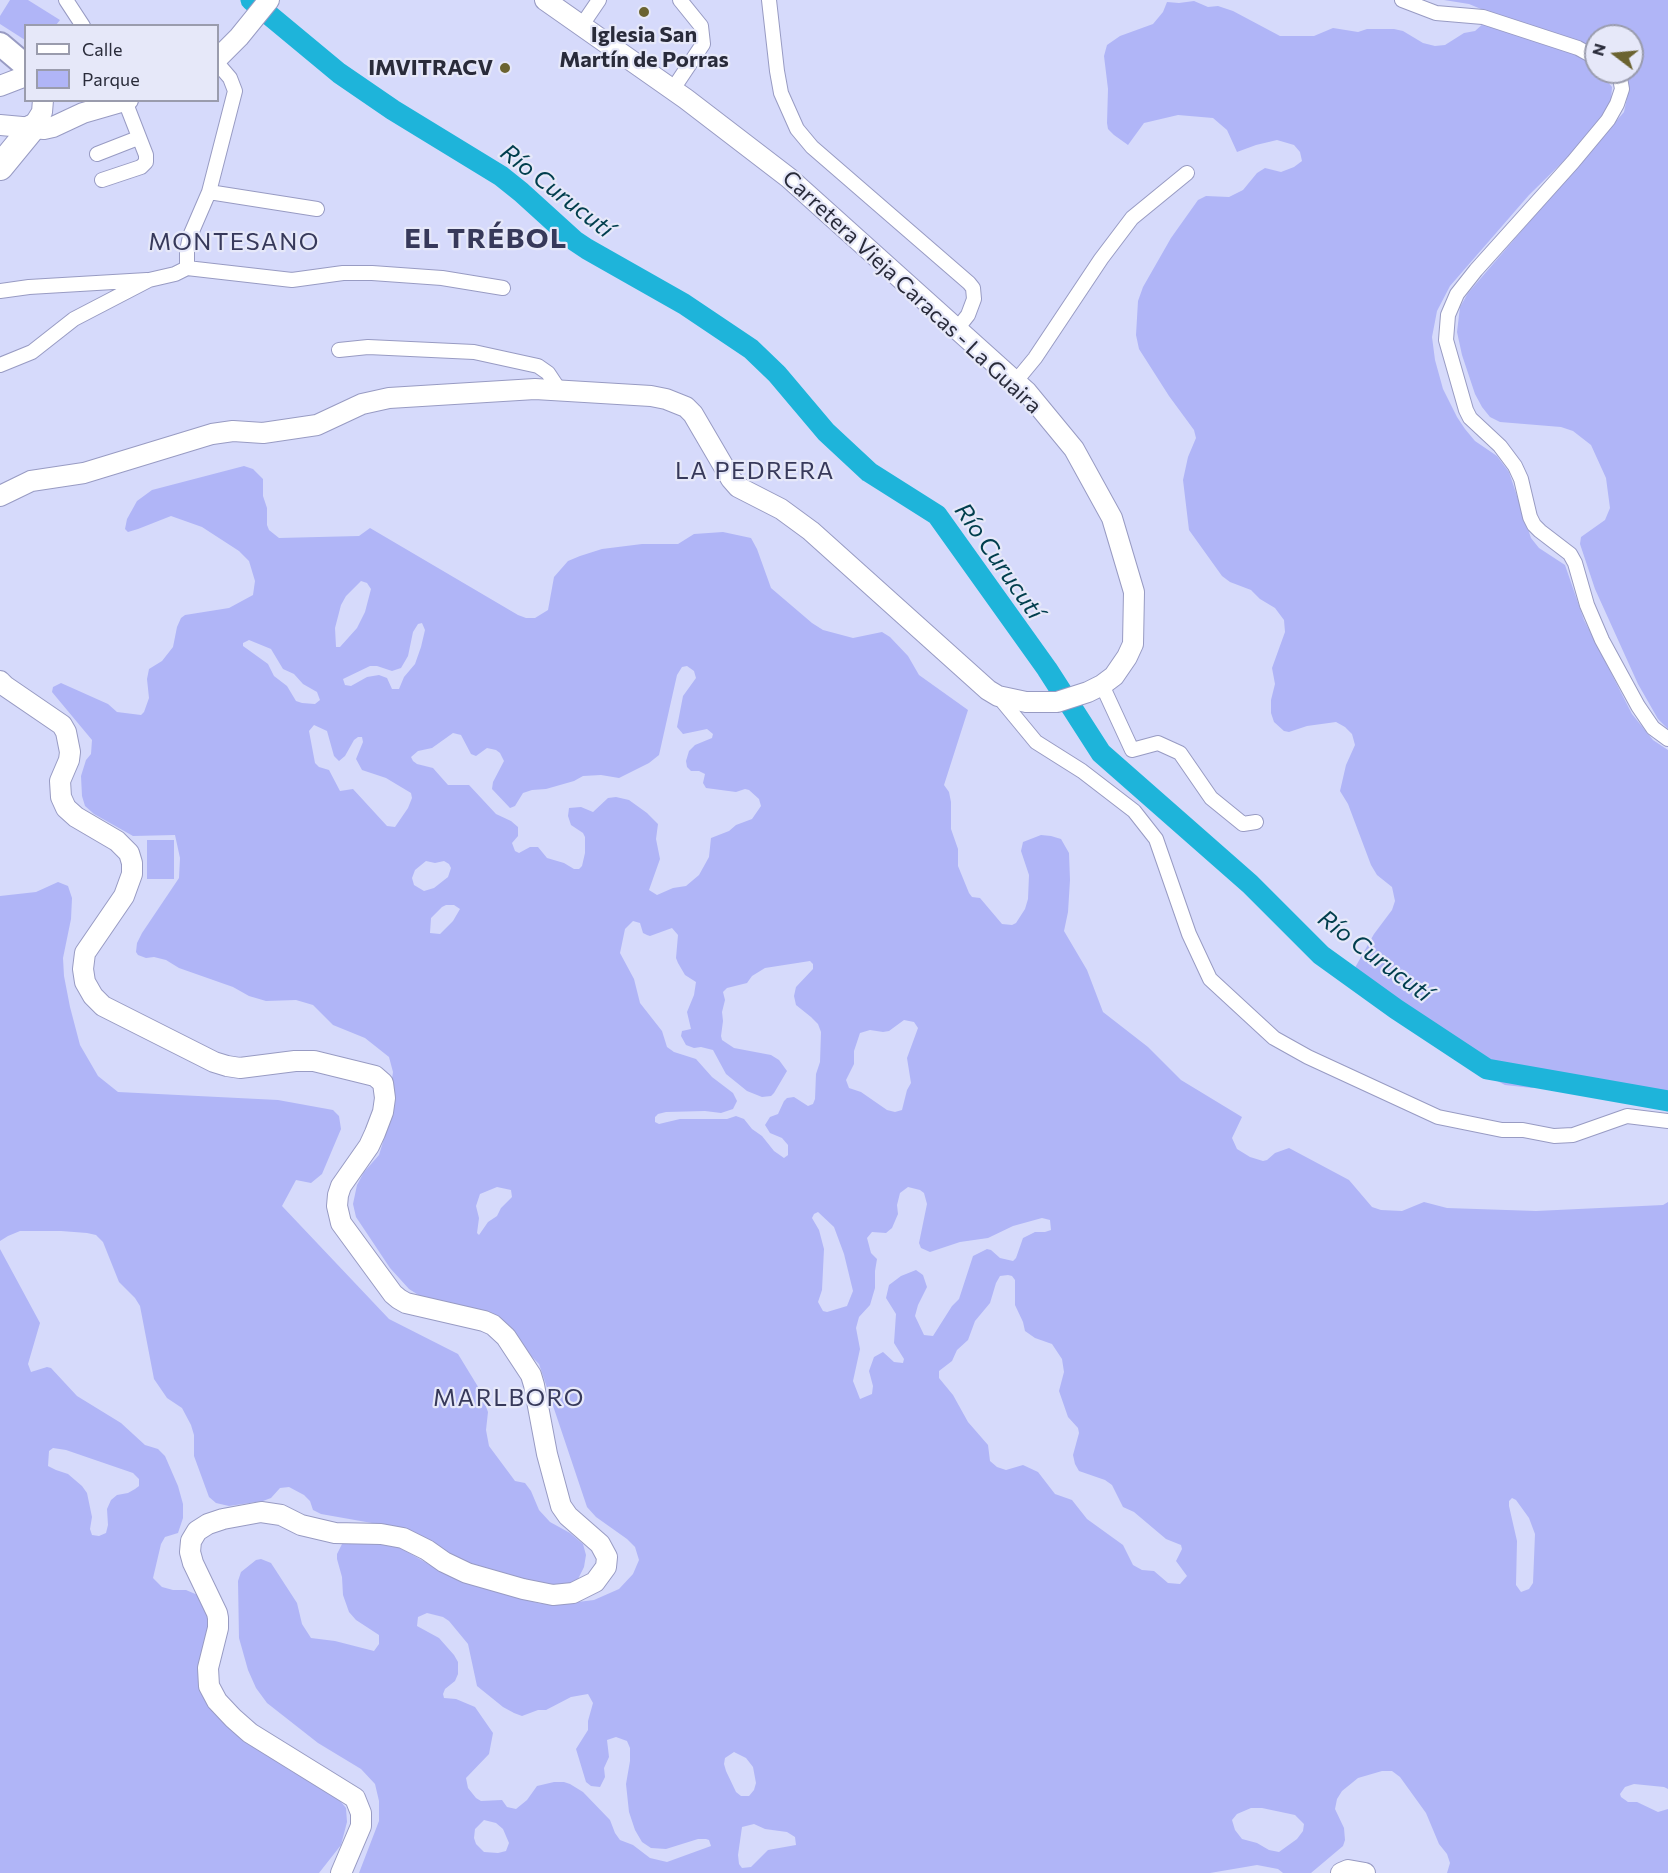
<!DOCTYPE html>
<html>
<head>
<meta charset="utf-8">
<style>
	body { margin:0 }
	#map { position:relative; width:1668px; height:1873px; overflow:hidden; background:#d6dafb; font-family:Commissioner,sans-serif }
	canvas { display:block }
	.legend { position:absolute; left:24px; top:24px; width:195px; height:78px; box-sizing:border-box; background:#e6e8f9; border:2px solid #9a9cad; margin:0; padding:8px 10px; list-style:none; font-size:18px; color:#292b3a }
	.legend li { display:flex; align-items:center; gap:12px; height:30px }
	.legend b { width:30px; border:2px solid #9a9cad }
	.north { position:absolute; left:1584px; top:24px; width:60px; height:60px; box-sizing:border-box; background:#e6e8f9; border:2px solid #9a9cad; border-radius:50%; rotate:286deg; font-size:16px; font-weight:700; line-height:24px; text-align:center; color:#292b3a }
	.north::after { content:''; display:block; margin:auto; width:21px; height:27px; background:#6b6330; clip-path:polygon(50% 0,100% 100%,50% 72%,0 100%) }
</style>
</head>
<body>
<div id="map">
<canvas width="1668" height="1873"></canvas>
<ul class="legend">
<li><b style="height:8px;background:#fff"></b>Calle</li>
<li><b style="height:16px;background:#b0b5f7"></b>Parque</li>
</ul>
<div class="north">N</div>
</div>
<script>
const c = document.querySelector('canvas').getContext('2d');
c.lineJoin = 'round';
function paint(path, color) { c.fillStyle = color; c.fill(path, 'evenodd'); }
const shape = rows => new Path2D(rows.map(r => 'M' + r).join(''));
function stroke(path, color, width, dash) { c.strokeStyle = color; c.lineWidth = width; c.lineCap = dash ? 'butt' : 'round'; c.setLineDash(dash || []); c.stroke(path); }
function write(font, color, halo, rows, align = 'center') {
  c.font = font + ' Commissioner,sans-serif'; c.lineWidth = 4.5; c.setLineDash([]); c.textBaseline = 'middle'; c.strokeStyle = halo; c.fillStyle = color; for (const [text, x, y, turn = 0] of rows) {
    c.save(); c.translate(x, y); c.rotate((+turn || 0) * Math.PI / 180); c.textAlign = isNaN(turn) ? turn : align; if (halo) c.strokeText(text, 0, 0); c.fillText(text, 0, 0); c.restore();
  }
}
const green = shape([
	[10,0,28,0,60,20,56,25,26,26,25,40,0,24,0,16],
	[1444,0,1668,0,1668,729,1658,719,1638,684,1595,589,1580,544,1581,537,1605,520,1610,508,1606,478,1591,445,1573,431,1561,427,1500,422,1490,417,1482,407,1475,394,1462,355,1457,332,1460,307,1468,293,1624,112,1629,89,1628,80,1625,72,1632,72,1632,36,1596,36,1596,72,1600,72,1612,87,1611,102,1604,115,1582,143,1529,195,1450,286,1437,311,1432,337,1435,360,1443,389,1457,417,1465,429,1475,441,1497,456,1509,472,1531,538,1539,548,1565,565,1584,620,1632,714,1653,740,1668,750,1668,1106,1645,1102,1621,1088,1585,1077,1564,1076,1532,1088,1505,1085,1459,1061,1441,1042,1411,1025,1388,1002,1371,993,1352,973,1374,934,1392,910,1395,901,1392,887,1377,875,1371,865,1348,804,1340,791,1346,765,1355,745,1352,734,1345,727,1336,722,1307,726,1289,732,1284,731,1274,722,1271,713,1271,700,1275,684,1272,668,1285,632,1284,620,1275,608,1260,599,1251,590,1230,582,1222,576,1189,530,1183,480,1188,457,1196,438,1194,430,1169,396,1139,349,1136,335,1138,301,1143,287,1171,238,1198,200,1206,196,1229,197,1243,190,1257,173,1265,168,1281,172,1294,167,1302,161,1300,152,1294,145,1277,140,1256,145,1237,152,1227,130,1213,118,1178,115,1144,123,1128,145,1114,135,1108,129,1107,123,1108,89,1104,56,1107,45,1120,36,1153,24,1163,12,1167,2,1179,3,1194,1,1208,7,1218,6,1233,11,1280,36,1314,36,1333,28,1358,32,1367,29,1394,29,1403,31,1423,43,1435,46,1445,45,1464,33,1475,31,1485,22,1486,17,1481,9,1469,4],
	[244,466,253,469,263,479,263,496,267,508,267,525,269,530,279,538,359,536,370,528,518,615,526,618,535,618,548,610,554,577,568,561,580,556,602,549,642,544,678,544,694,534,723,532,751,538,757,549,771,588,812,623,823,630,853,638,882,632,890,637,908,656,919,675,968,710,944,785,949,792,951,802,951,829,958,849,958,866,969,893,972,897,980,898,1002,924,1012,925,1016,923,1025,909,1028,899,1029,875,1021,851,1023,842,1041,835,1051,836,1061,839,1069,853,1070,880,1068,912,1064,931,1087,970,1103,1012,1148,1047,1181,1080,1242,1117,1232,1138,1237,1149,1250,1157,1263,1161,1267,1160,1275,1153,1289,1148,1349,1180,1372,1207,1381,1210,1402,1211,1424,1202,1447,1208,1536,1211,1663,1205,1668,1202,1668,1789,1664,1787,1634,1784,1625,1787,1620,1794,1621,1797,1628,1802,1637,1802,1658,1812,1668,1809,1668,1873,1447,1873,1450,1863,1447,1854,1439,1844,1426,1813,1400,1777,1392,1771,1382,1771,1358,1778,1342,1791,1337,1799,1335,1809,1344,1828,1345,1840,1343,1846,1311,1873,1283,1873,1278,1869,1257,1865,1210,1873,359,1873,379,1821,379,1801,375,1784,361,1769,318,1743,267,1703,256,1688,248,1670,239,1638,238,1581,241,1572,256,1560,261,1559,271,1563,297,1603,302,1624,311,1638,335,1641,374,1651,379,1644,379,1635,356,1620,349,1612,343,1595,342,1577,337,1559,337,1554,342,1544,356,1541,393,1544,432,1566,468,1581,537,1603,553,1605,594,1600,619,1589,633,1574,639,1560,635,1547,627,1539,596,1517,587,1507,539,1364,524,1349,439,1302,420,1296,409,1289,390,1268,356,1217,353,1204,357,1185,364,1172,379,1155,383,1142,393,1072,389,1057,365,1038,333,1025,313,1005,296,1000,266,1001,249,996,233,987,179,968,166,960,154,957,146,958,138,955,136,952,137,943,142,933,179,878,180,858,175,835,133,836,94,814,85,806,82,796,81,776,86,760,91,754,92,740,52,692,53,687,61,683,108,704,117,712,141,715,144,712,149,698,147,679,149,669,162,661,173,647,177,627,181,618,185,615,229,608,253,595,255,581,249,561,239,551,202,527,171,516,138,529,128,532,125,529,127,519,137,501,152,490],
	[361,581,367,583,371,589,365,612,357,628,340,647,336,647,335,628,341,605,346,596],
	[422,623,425,630,421,647,415,664,404,677,399,689,392,689,387,678,379,675,367,677,351,686,345,685,343,679,370,666,377,666,392,671,401,668,408,656,413,632,418,624],
	[249,640,271,649,283,669,294,674,303,684,317,692,320,700,315,704,302,703,296,701,287,686,274,676,268,664,243,646,243,643],
	[687,666,694,671,696,678,683,696,677,727,683,734,707,729,713,734,712,738,695,745,689,751,686,761,687,767,691,771,699,771,705,774,703,783,706,788,736,792,745,789,749,790,759,799,761,806,752,819,736,825,729,831,711,838,709,857,699,875,686,886,673,888,657,895,649,890,660,859,656,839,658,824,647,813,629,800,616,797,608,798,593,812,581,807,569,808,568,816,571,825,583,833,585,837,585,853,582,866,579,869,574,869,564,863,547,858,538,847,530,847,519,853,515,851,512,843,518,836,518,827,511,821,496,814,469,785,448,785,433,768,417,764,413,761,411,757,418,751,432,748,453,733,461,735,471,754,476,756,487,748,496,750,500,753,504,761,493,782,492,789,510,808,515,806,523,793,532,790,546,789,574,781,583,776,601,775,619,778,649,763,659,755,677,675,682,667],
	[314,725,327,731,334,756,339,761,345,756,354,740,358,737,362,737,363,742,356,759,362,770,386,778,411,793,412,798,408,808,395,827,387,826,353,789,340,791,329,770,319,767,315,763,309,731],
	[426,861,435,863,444,861,449,864,451,868,448,877,434,888,424,891,414,885,412,878,415,870],
	[446,905,454,905,460,909,453,921,440,934,430,933,431,918,442,907],
	[633,921,640,923,643,933,647,935,650,936,672,928,678,935,676,958,678,963,685,975,696,982,694,995,687,1012,691,1029,682,1031,681,1036,686,1045,694,1048,701,1047,713,1050,726,1074,747,1091,762,1097,771,1096,774,1093,787,1071,779,1060,771,1055,734,1048,722,1040,721,1036,723,1021,722,1012,725,1000,723,992,727,988,747,983,752,976,765,968,810,961,813,964,813,969,796,987,794,996,796,1005,811,1017,818,1024,821,1032,820,1062,816,1074,815,1099,813,1104,808,1106,794,1097,787,1098,784,1101,778,1114,770,1117,765,1125,770,1133,782,1138,788,1145,788,1155,784,1158,774,1151,762,1136,752,1129,744,1119,736,1116,727,1119,680,1119,659,1124,655,1122,655,1117,658,1114,666,1112,705,1111,721,1113,733,1109,737,1101,733,1093,712,1077,696,1059,674,1052,667,1047,662,1031,640,1003,634,979,620,953,625,929],
	[904,1020,914,1022,918,1028,907,1058,911,1083,907,1090,902,1110,895,1112,887,1110,861,1092,849,1088,846,1080,854,1064,854,1051,860,1033,870,1030,883,1032,889,1031],
	[497,1187,511,1190,512,1197,501,1208,497,1216,488,1222,479,1235,477,1233,479,1218,476,1206,480,1194],
	[908,1187,920,1190,924,1193,927,1204,919,1243,921,1248,930,1252,960,1242,988,1238,1013,1226,1042,1218,1050,1220,1051,1230,1045,1232,1035,1232,1023,1238,1016,1258,1013,1261,1000,1258,991,1250,987,1249,973,1256,959,1299,952,1306,933,1336,924,1335,915,1316,918,1305,927,1287,923,1275,916,1270,901,1276,889,1285,886,1298,896,1314,894,1343,904,1359,903,1363,894,1362,883,1352,874,1357,869,1371,873,1386,872,1394,860,1399,853,1381,860,1349,856,1328,859,1317,870,1305,875,1288,875,1271,877,1259,871,1253,867,1238,872,1232,886,1233,892,1228,898,1214,897,1205,900,1193],
	[818,1212,834,1227,844,1254,853,1291,847,1306,827,1312,823,1311,818,1302,822,1290,824,1249,819,1230,812,1218,814,1214],
	[1008,1275,1012,1276,1015,1280,1015,1305,1023,1322,1025,1331,1035,1338,1052,1344,1062,1359,1064,1372,1059,1391,1068,1417,1078,1428,1079,1433,1073,1455,1075,1464,1079,1471,1105,1480,1112,1485,1123,1507,1134,1512,1166,1539,1181,1545,1182,1549,1176,1561,1187,1576,1180,1584,1168,1583,1154,1571,1142,1570,1133,1565,1123,1545,1087,1519,1072,1500,1055,1494,1038,1472,1023,1465,1006,1470,997,1467,990,1461,988,1445,968,1422,953,1395,939,1378,939,1371,952,1361,957,1350,968,1340,975,1321,990,1303,996,1283,1000,1276],
	[1512,1498,1516,1500,1529,1518,1535,1534,1533,1583,1529,1589,1521,1592,1516,1585,1517,1541,1509,1506,1509,1501],
	[427,1613,443,1617,449,1621,468,1644,477,1686,503,1707,514,1713,522,1716,538,1710,546,1710,571,1697,588,1694,593,1703,588,1721,588,1730,576,1749,586,1782,591,1786,600,1787,605,1777,604,1768,609,1757,607,1740,616,1737,627,1741,630,1748,630,1761,626,1784,629,1812,635,1830,642,1842,651,1848,666,1849,698,1839,706,1839,709,1840,711,1846,667,1862,650,1858,633,1845,620,1840,615,1833,610,1820,583,1792,570,1784,564,1782,554,1782,537,1786,527,1800,516,1809,507,1807,502,1800,481,1801,476,1798,468,1788,466,1778,489,1754,493,1733,475,1707,456,1699,444,1698,443,1694,445,1689,455,1681,458,1674,458,1662,454,1655,439,1638,417,1626,418,1617],
	[734,1752,746,1758,753,1767,756,1783,754,1790,749,1796,741,1796,736,1792,726,1771,724,1764,725,1758],
	[1251,1808,1262,1808,1295,1815,1304,1824,1303,1831,1297,1839,1279,1852,1269,1850,1257,1843,1242,1839,1235,1830,1232,1820,1237,1814],
	[484,1820,496,1823,503,1829,509,1843,506,1851,498,1853,484,1852,476,1844,474,1838,475,1829],
	[754,1824,765,1829,787,1832,795,1837,796,1845,768,1850,751,1867,742,1868,739,1864,738,1855,742,1827],
	[147,840,174,840,174,879,147,879],
	[58,882,68,886,72,898,71,919,63,958,64,976,70,1007,80,1045,98,1076,118,1092,278,1100,333,1110,339,1116,341,1129,322,1174,311,1183,296,1180,282,1206,389,1319,458,1354,480,1390,488,1412,486,1430,489,1446,515,1481,525,1483,531,1491,539,1510,550,1522,570,1533,583,1544,586,1555,584,1567,578,1579,569,1585,558,1588,491,1575,400,1528,321,1514,313,1510,310,1501,304,1495,289,1487,280,1488,271,1498,263,1501,229,1506,216,1503,209,1497,194,1456,194,1435,191,1425,182,1408,167,1398,154,1379,140,1306,135,1298,119,1282,103,1242,96,1235,87,1233,61,1231,20,1231,8,1236,0,1241,0,896,36,892],
	[0,1249,40,1323,28,1364,31,1372,47,1367,51,1368,77,1396,121,1423,145,1445,158,1449,165,1456,178,1486,183,1504,183,1518,178,1533,165,1537,161,1544,153,1578,162,1587,173,1590,186,1590,207,1599,222,1718,288,1769,337,1797,346,1808,347,1822,341,1845,319,1873,0,1873],
	[53,1448,66,1450,133,1473,139,1479,139,1486,135,1489,128,1493,117,1495,111,1500,107,1509,108,1525,106,1533,99,1536,92,1535,90,1529,92,1517,87,1493,82,1486,68,1474,56,1470,48,1466,49,1451]
]);
const river = shape([
	[251,0,339,73,393,110,501,176,521,192,575,241,587,249,684,304,751,349,777,374,826,432,869,472,937,515,1047,669,1101,753,1250,884,1321,955,1396,1009,1487,1069,1668,1101]
]);
const street = shape([
	[66,0,83,26],
	[769,0,777,71,781,93,797,129,812,147,969,283,973,288,974,299,968,315,957,329],
	[1402,0,1436,13,1483,17,1578,48,1596,58],
	[582,25,599,0],
	[218,64,230,78,235,91,209,192,190,236,187,251,187,268,292,280,343,273,372,273,442,278,503,288],
	[1615,72,1620,78,1622,89,1617,104,1608,120,1573,162,1476,270,1457,294,1448,315,1446,340,1466,410,1470,418,1500,446,1515,466,1521,479,1530,517,1534,525,1540,531,1570,554,1575,563,1587,605,1602,640,1638,706,1653,728,1668,739],
	[673,89,703,44,701,26,680,0],
	[97,154,138,138],
	[102,180,141,167,146,162,146,155,125,101],
	[209,192,317,209],
	[0,291,29,287,147,280],
	[339,350,368,347,474,352,538,366,548,373,560,391],
	[0,365,32,352,74,319,149,280,175,274,187,268],
	[1016,381,1035,358,1101,259,1132,218,1187,173],
	[1102,685,1132,750,1158,743,1180,753,1211,798,1243,824,1256,822],
	[998,696,1036,742,1082,771,1134,811,1156,839,1189,934,1210,979,1274,1038,1308,1057,1438,1117,1502,1130,1523,1130,1554,1136,1573,1135,1627,1116,1668,1121]
]);
const secondary = shape([
	[218,58,239,37,269,0],
	[0,86,26,76],
	[0,125,44,129,53,127,83,113,128,100],
	[32,128,42,112,43,100],
	[0,496,31,481,84,473,212,434,233,431,263,433,317,425,362,404,389,398,535,389,651,396,666,399,686,407,693,414,731,479,738,487,781,509,811,531,988,690,998,696,1026,702,1057,702,1088,692,1102,685,1114,676,1127,657,1133,644,1134,592,1112,518,1074,449,1027,392,789,178,686,99,545,0],
	[0,681,5,686,62,725,66,732,70,752,69,760,60,781,61,797,66,808,76,817,117,841,129,853,132,863,132,874,124,896,85,953,83,969,85,982,93,996,103,1006,214,1062,227,1066,240,1068,295,1061,314,1061,375,1076,383,1083,385,1098,383,1112,375,1133,369,1146,341,1186,338,1195,337,1206,341,1223,393,1294,399,1299,406,1303,484,1321,493,1325,506,1337,531,1375,534,1385,547,1454,561,1506,568,1516,600,1544,607,1557,606,1567,595,1582,573,1593,553,1595,523,1589,467,1573,444,1562,427,1550,403,1538,381,1534,335,1533,301,1525,281,1515,261,1512,223,1519,208,1524,197,1531,191,1541,190,1552,193,1563,217,1613,218,1618,218,1628,208,1668,209,1686,217,1701,233,1718,250,1733,355,1798,361,1813,361,1826,341,1873],
	[1341,1873,1348,1870,1365,1873]
]);
const primary = shape([
	[0,44,26,66]
]);
const highway = shape([
	[0,167,32,128]
]);
const markers = [
	[644,12,6,"#6b6330"],
	[505,68,6,"#6b6330"]
];
const poiNames = [
	["Iglesia San",644,35],
	["Martín de Porras",644,60],
	["IMVITRACV",493,68,"right"]
];
const streetNames = [
	["Carretera Vieja Caracas - La Guaira",912,292,43]
];
const waterNames = [
	["Río Curucutí",557,191,38],
	["Río Curucutí",999,561,55],
	["Río Curucutí",1375,956,37]
];
const neighbourhoodNames = [
	["MONTESANO",234,242],
	["LA PEDRERA",755,471],
	["MARLBORO",509,1398]
];
const districtNames = [
	["EL TRÉBOL",486,239]
];
paint(green, '#b0b5f7');
stroke(river, '#1eb4da', 21);
stroke(street, '#989bc3', 16);
stroke(secondary, '#989bc3', 22);
stroke(primary, '#989bc3', 26);
stroke(highway, '#989bc3', 28);
stroke(street, '#fff', 14);
stroke(secondary, '#fff', 20);
stroke(primary, '#fff', 22);
stroke(highway, '#fff', 26);
for (const [x, y, r, color] of markers) { const dot = new Path2D(); dot.arc(x, y, r, 0, 2 * Math.PI); c.fillStyle = color; c.fill(dot); stroke(dot, '#e6e8f9', 2); }
write('bold 22px', '#292b3a', '#e6e8f9', poiNames);
write('22px', '#292b3a', '#e6e8f9', streetNames);
write('italic 24px', '#003e4d', '#e6e8f9', waterNames);
c.letterSpacing = '1.5px';
write('24px', '#37395a', '#e6e8f9', neighbourhoodNames);
c.letterSpacing = '0px';
c.letterSpacing = '1.5px';
write('bold 28px', '#37395a', '#e6e8f9', districtNames);
c.letterSpacing = '0px';
</script>
</body>
</html>
